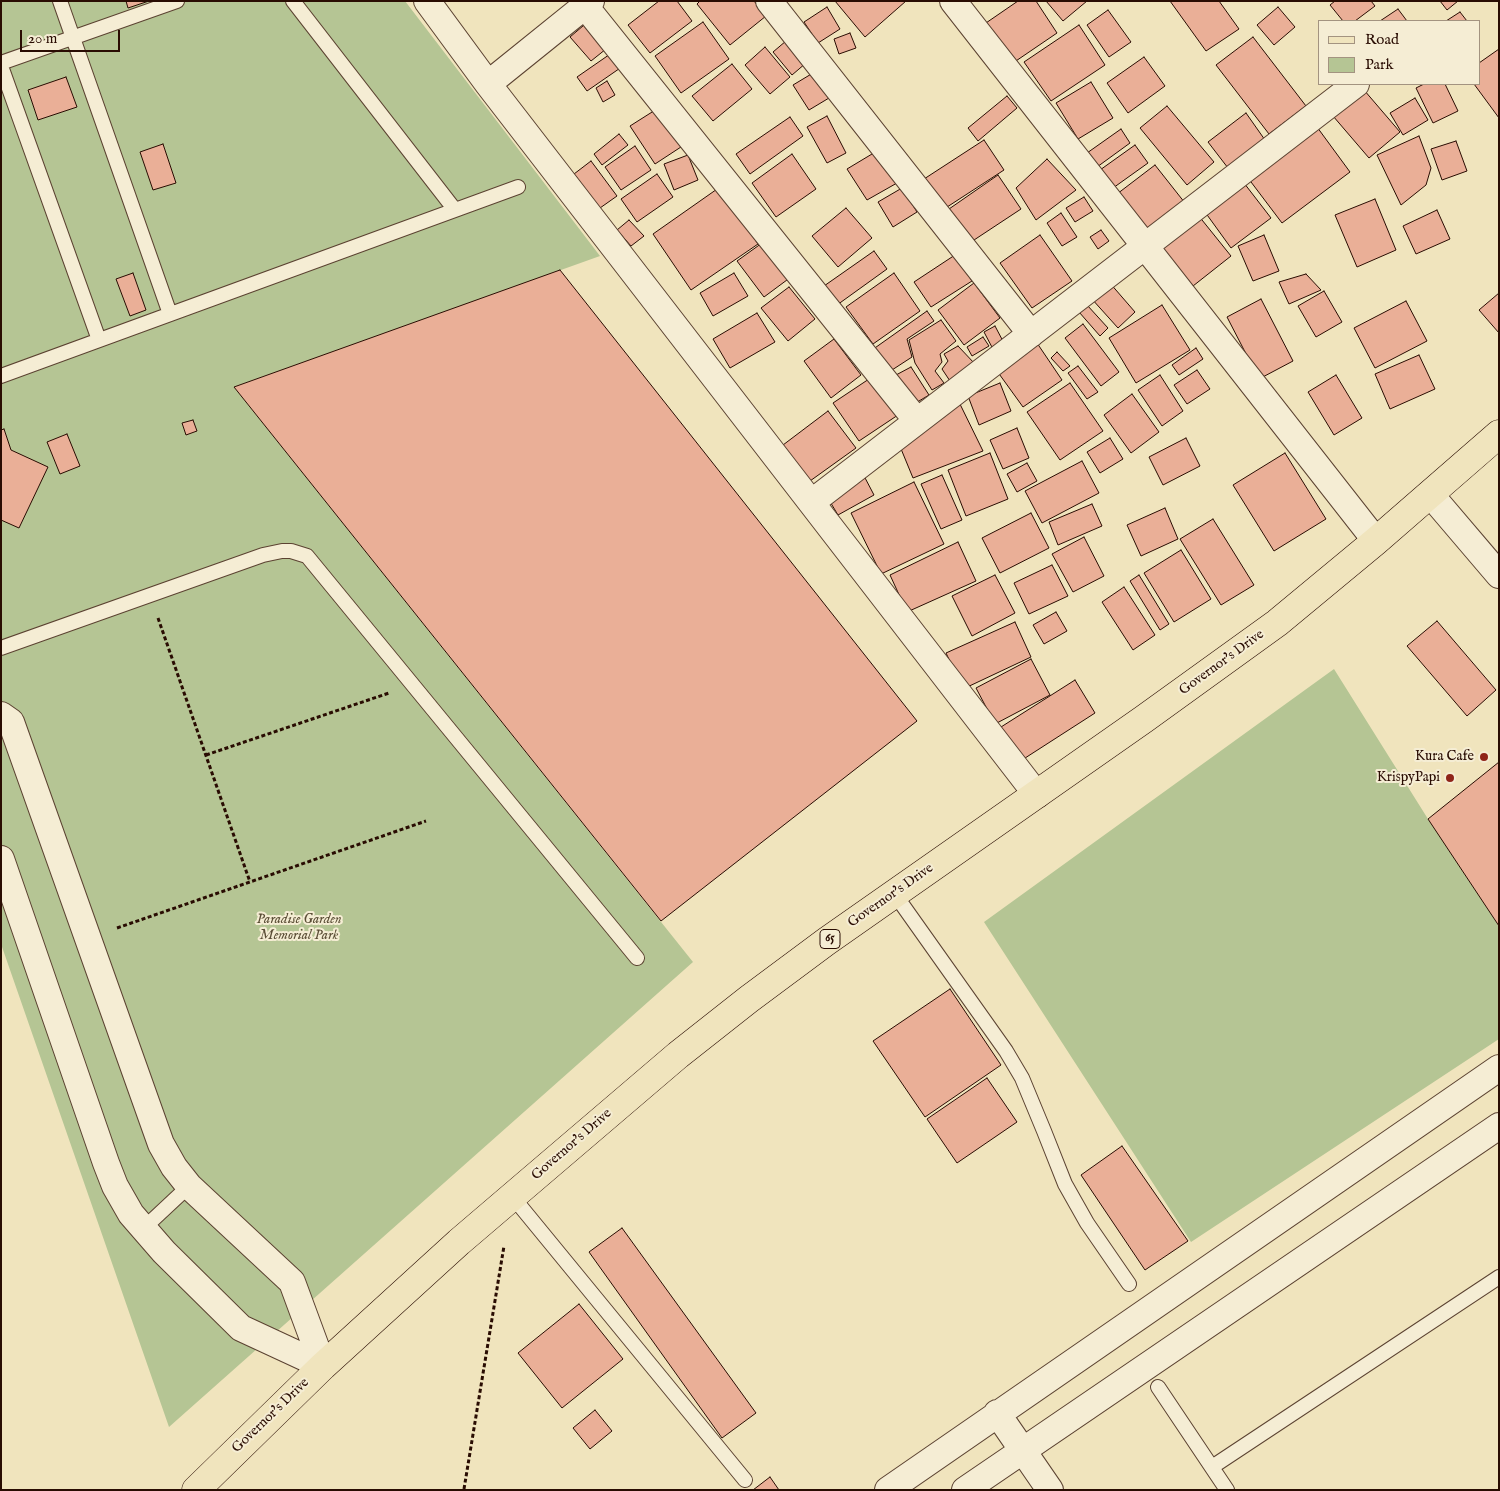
<!DOCTYPE html>
<html>
<head>
<meta charset="utf-8">
<style>
	body { margin:0 }
	#map { position:relative; width:1500px; height:1491px; overflow:hidden; background:#f0e4bd; font-family:"IM FELL English",serif }
	canvas { display:block }
	.frame { position:absolute; inset:0; border:2px solid #290c02; pointer-events:none }
	.legend { position:absolute; left:1318px; top:20px; width:162px; height:65px; box-sizing:border-box; background:#f5edd4; border:1px solid #a39380; margin:0; padding:6px 9px; list-style:none; font-size:15px; color:#290c02 }
	.legend li { display:flex; align-items:center; gap:10px; height:25px }
	.legend b { width:25px; border:1px solid #a39380 }
	.scale { position:absolute; left:20px; top:30px; width:100px; height:22px; box-sizing:border-box; border:2px solid #290c02; border-top:0; padding-left:6px; font-size:15px; line-height:18px; white-space:nowrap; color:#290c02; -webkit-text-stroke:4px #f5edd4; paint-order:stroke }
</style>
</head>
<body>
<div id="map">
<canvas width="1500" height="1491"></canvas>
<div class="frame"></div>
<ul class="legend">
<li><b style="height:6px;background:#f0e4bd"></b>Road</li>
<li><b style="height:14px;background:#b5c594"></b>Park</li>
</ul>
<div class="scale">20 m</div>
</div>
<script>
const c = document.querySelector('canvas').getContext('2d');
c.lineJoin = 'round';
function paint(path, color) { c.fillStyle = color; c.fill(path, 'evenodd'); }
const shape = rows => new Path2D(rows.map(r => 'M' + r).join(''));
function stroke(path, color, width, dash) { c.strokeStyle = color; c.lineWidth = width; c.lineCap = dash ? 'butt' : 'round'; c.setLineDash(dash || []); c.stroke(path); }
function write(font, color, halo, rows, align = 'center') {
  c.font = font + ' "IM FELL English",serif'; c.lineWidth = 4; c.setLineDash([]); c.textBaseline = 'middle'; c.strokeStyle = halo; c.fillStyle = color; for (const [text, x, y, turn = 0] of rows) {
    c.save(); c.translate(x, y); c.rotate((+turn || 0) * Math.PI / 180); c.textAlign = isNaN(turn) ? turn : align; if (halo) c.strokeText(text, 0, 0); c.fillText(text, 0, 0); c.restore();
  }
}
const green = shape([
	[1,1,405,1,600,256,234,387,693,962,169,1427,1,944],
	[1334,669,1428,819,1499,926,1499,1039,1191,1242,984,922]
]);
const building = shape([
	[126,1,149,1,128,8,126,1],
	[659,1,677,1,692,21,650,53,628,25,659,1],
	[700,1,754,1,766,16,730,45,697,4,700,1],
	[835,1,906,1,865,37,835,1],
	[1018,1,1036,1,1057,33,1010,65,983,25,1018,1],
	[1046,1,1087,1,1063,21,1046,1],
	[1170,1,1219,1,1239,29,1206,51,1170,1],
	[1335,1,1371,1,1375,6,1355,21,1343,21,1330,5,1335,1],
	[1440,1,1458,1,1447,10,1440,1],
	[827,7,840,29,818,43,804,22,827,7],
	[1278,7,1295,27,1274,45,1257,25,1278,7],
	[1398,9,1407,21,1380,21,1398,9],
	[1108,10,1131,42,1109,57,1087,25,1108,10],
	[1460,12,1467,21,1446,21,1460,12],
	[590,20,611,45,591,61,570,37,590,20],
	[703,22,729,59,681,93,655,56,703,22],
	[1079,25,1105,65,1051,101,1024,62,1079,25],
	[850,33,856,48,839,54,834,39,850,33],
	[1253,37,1306,106,1269,134,1216,65,1253,37],
	[786,41,806,63,792,75,773,52,786,41],
	[765,47,790,77,770,94,745,65,765,47],
	[1499,49,1499,118,1474,84,1479,84,1479,63,1499,49],
	[616,50,626,64,587,91,577,77,616,50],
	[1144,57,1165,86,1128,113,1107,83,1144,57],
	[732,64,752,89,713,121,692,96,732,64],
	[818,70,834,95,809,110,793,85,818,70],
	[66,77,77,107,38,120,28,90,66,77],
	[607,81,615,95,603,102,596,88,607,81],
	[1091,82,1113,118,1078,139,1056,103,1091,82],
	[1424,84,1445,84,1458,111,1433,123,1416,88,1424,84],
	[1364,90,1400,132,1369,158,1333,116,1364,90],
	[1007,96,1017,108,978,141,968,128,1007,96],
	[1415,98,1428,120,1403,135,1390,113,1415,98],
	[1167,106,1214,162,1187,185,1140,128,1167,106],
	[660,107,684,145,655,164,630,126,660,107],
	[1246,113,1265,140,1228,168,1208,142,1246,113],
	[827,116,846,153,827,163,807,127,827,116],
	[790,117,803,136,750,174,736,154,790,117],
	[1317,127,1350,172,1282,223,1248,178,1317,127],
	[1121,129,1130,143,1097,167,1087,153,1121,129],
	[619,134,628,145,602,165,594,154,619,134],
	[1419,136,1431,168,1426,185,1401,205,1377,155,1419,136],
	[984,140,1004,170,944,209,924,179,984,140],
	[1456,141,1467,171,1442,180,1431,149,1456,141],
	[163,144,176,183,153,190,140,152,163,144],
	[1135,145,1148,163,1113,188,1100,170,1135,145],
	[635,146,651,170,621,190,605,167,635,146],
	[877,151,897,183,867,200,847,169,877,151],
	[792,154,816,189,776,217,752,183,792,154],
	[688,155,698,180,674,190,664,164,688,155],
	[1047,159,1076,190,1036,220,1016,188,1047,159],
	[591,161,617,196,600,208,574,174,591,161],
	[1155,165,1185,203,1147,233,1117,194,1155,165],
	[657,174,673,197,637,222,621,199,657,174],
	[998,175,1021,209,971,242,949,209,998,175],
	[1244,183,1271,218,1231,248,1205,212,1244,183],
	[720,187,758,244,691,290,653,234,720,187],
	[902,188,917,212,893,227,878,202,902,188],
	[1084,197,1093,211,1075,222,1066,208,1084,197],
	[1375,199,1396,250,1357,267,1335,215,1375,199],
	[846,208,872,238,838,267,812,236,846,208],
	[1437,210,1450,239,1416,254,1403,226,1437,210],
	[1061,213,1077,237,1062,246,1047,223,1061,213],
	[1198,215,1231,256,1193,286,1160,245,1198,215],
	[629,220,644,236,631,246,617,230,629,220],
	[1101,230,1109,241,1098,249,1090,237,1101,230],
	[1040,235,1072,281,1032,308,1000,263,1040,235],
	[1264,235,1279,271,1253,281,1238,246,1264,235],
	[769,238,795,274,764,297,737,261,769,238],
	[874,251,887,269,837,305,824,286,874,251],
	[955,255,972,281,931,307,914,282,955,255],
	[560,270,917,721,661,921,234,387,560,270],
	[133,273,146,310,130,316,116,279,133,273],
	[734,273,748,296,713,316,700,293,734,273],
	[894,273,920,311,873,344,846,307,894,273],
	[1306,274,1321,290,1289,304,1279,282,1306,274],
	[1109,282,1135,312,1118,328,1091,298,1109,282],
	[974,283,1000,318,964,345,938,310,974,283],
	[789,287,815,319,788,341,761,308,789,287],
	[1324,291,1342,322,1316,337,1298,306,1324,291],
	[1499,293,1499,333,1479,310,1499,293],
	[1261,299,1293,361,1259,379,1227,317,1261,299],
	[1406,301,1427,341,1375,368,1354,328,1406,301],
	[1087,305,1108,328,1100,336,1079,312,1087,305],
	[1162,305,1190,350,1136,383,1109,338,1162,305],
	[927,311,934,321,907,339,912,357,892,370,872,350,927,311],
	[757,313,775,342,730,368,713,339,757,313],
	[941,320,956,341,940,354,942,362,935,371,944,383,932,390,915,363,909,340,941,320],
	[1083,324,1119,372,1101,386,1065,338,1083,324],
	[995,326,1005,345,994,351,984,332,995,326],
	[983,337,989,346,972,356,967,347,983,337],
	[834,339,861,375,831,398,804,361,834,339],
	[1037,343,1062,380,1023,407,997,371,1037,343],
	[958,346,975,364,950,381,942,369,948,361,944,354,958,346],
	[1196,348,1203,359,1179,375,1172,365,1196,348],
	[1057,352,1070,366,1063,371,1051,358,1057,352],
	[1419,355,1435,389,1390,409,1375,374,1419,355],
	[1078,366,1098,392,1087,399,1068,373,1078,366],
	[911,367,929,395,914,404,896,375,911,367],
	[1197,370,1210,389,1187,404,1174,385,1197,370],
	[1160,375,1183,411,1162,426,1138,390,1160,375],
	[1336,375,1362,418,1334,435,1308,392,1336,375],
	[872,377,898,415,859,441,833,403,872,377],
	[1000,383,1011,411,979,425,968,396,1000,383],
	[1070,383,1103,431,1060,460,1027,412,1070,383],
	[1132,394,1159,432,1131,453,1104,415,1132,394],
	[958,400,983,451,913,478,899,444,958,400],
	[828,411,856,448,810,481,783,445,828,411],
	[193,420,197,431,186,435,182,423,193,420],
	[1017,428,1029,458,1003,469,990,440,1017,428],
	[4,429,11,450,48,467,19,528,1,520,1,430,4,429],
	[67,434,80,466,60,474,47,442,67,434],
	[1110,438,1123,459,1100,473,1087,452,1110,438],
	[1186,438,1200,466,1163,485,1149,457,1186,438],
	[990,453,1008,499,966,516,948,470,990,453],
	[1285,453,1326,519,1274,551,1233,485,1285,453],
	[1082,461,1099,493,1042,523,1025,491,1082,461],
	[1027,463,1037,481,1017,492,1007,474,1027,463],
	[863,474,874,495,838,515,826,495,863,474],
	[942,475,962,520,941,529,921,484,942,475],
	[914,482,944,544,881,574,851,513,914,482],
	[1092,504,1102,526,1058,545,1049,522,1092,504],
	[1165,508,1178,539,1141,556,1127,525,1165,508],
	[1031,513,1049,548,1000,573,982,538,1031,513],
	[1213,519,1254,585,1221,605,1180,539,1213,519],
	[1084,537,1104,576,1073,592,1052,554,1084,537],
	[958,542,976,581,907,612,890,575,958,542],
	[1181,550,1211,599,1174,622,1144,573,1181,550],
	[1052,565,1068,596,1029,614,1014,583,1052,565],
	[995,575,1015,613,972,636,952,596,995,575],
	[1139,575,1169,624,1160,630,1130,581,1139,575],
	[1124,587,1155,635,1133,650,1102,602,1124,587],
	[1056,612,1067,631,1044,644,1033,625,1056,612],
	[1437,621,1496,690,1467,716,1407,646,1437,621],
	[1015,622,1031,657,963,689,946,653,1015,622],
	[1031,659,1050,695,995,724,976,688,1031,659],
	[1075,680,1095,713,1022,760,1001,727,1075,680],
	[1499,762,1499,926,1428,819,1499,762],
	[950,989,1001,1065,925,1117,873,1041,950,989],
	[987,1078,1017,1122,957,1163,927,1119,987,1078],
	[1122,1146,1188,1241,1145,1270,1081,1175,1122,1146],
	[622,1228,756,1413,722,1438,589,1252,622,1228],
	[579,1304,623,1359,562,1408,518,1353,579,1304],
	[595,1410,612,1431,590,1449,573,1428,595,1410],
	[770,1477,779,1490,753,1490,770,1477]
]);
const path = shape([
	[158,618,250,882],
	[206,755,389,693],
	[117,928,426,821],
	[464,1489,504,1246]
]);
const service = shape([
	[60,1,170,314],
	[293,1,455,210],
	[1,63,177,1],
	[1,66,99,340],
	[1,376,518,187],
	[1,648,263,555,282,551,291,551,307,556,637,958],
	[894,893,1006,1051,1022,1078,1044,1131,1065,1184,1087,1223,1129,1284],
	[512,1196,745,1480],
	[143,1229,189,1186],
	[1158,1387,1227,1490],
	[1212,1467,1499,1277]
]);
const minor = shape([
	[427,1,488,84,1037,795],
	[769,1,1031,334],
	[953,1,1376,541],
	[585,6,917,421],
	[488,84,591,1],
	[1430,494,1499,575],
	[812,502,1356,84],
	[1,715,11,722,161,1144,174,1167,189,1186,292,1282,323,1366],
	[1,859,106,1163,115,1186,131,1214,164,1252,241,1328,323,1366],
	[997,1413,1050,1490],
	[888,1490,1499,1068],
	[965,1490,1499,1126]
]);
const primary = shape([
	[196,1490,323,1366,459,1242,678,1055,749,999,827,941,1144,719,1277,623,1376,541,1499,434]
]);
const markers = [
	[1484,757,5,"#8f2418"],
	[1450,778,5,"#8f2418"]
];
const shields = [
	[830,939,20]
];
const shieldNames = [
	["65",830,939]
];
const streetNames = [
	["Governor's Drive",1222,663,-36],
	["Governor's Drive",891,896,-35],
	["Governor's Drive",572,1145,-41],
	["Governor's Drive",271,1416,-44]
];
const poiNames = [
	["Kura Cafe",1474,757],
	["KrispyPapi",1440,778]
];
const parkNames = [
	["Paradise Garden",299,920],
	["Memorial Park",299,936]
];
paint(green, '#b5c594');
paint(building, '#eaaf97');
stroke(building, '#290c02', 1);
stroke(service, '#5b4231', 16);
stroke(minor, '#5b4231', 28);
stroke(primary, '#290c02', 29);
stroke(path, '#290c02', 3, [4, 2.5]);
stroke(service, '#f5edd4', 14);
stroke(minor, '#f5edd4', 26);
stroke(primary, '#f0e4bd', 28);
for (const [x, y, r, color] of markers) { const dot = new Path2D(); dot.arc(x, y, r, 0, 2 * Math.PI); c.fillStyle = color; c.fill(dot); stroke(dot, '#f5edd4', 2); }
for (const [x, y, w] of shields) { const box = new Path2D(); box.roundRect(x - w / 2, y - 9.5, w, 19, 4); c.fillStyle = '#f5edd4'; c.fill(box); stroke(box, '#290c02', 1); }
write('bold 12px', '#290c02', null, shieldNames);
write('14px', '#290c02', '#f5edd4', streetNames);
write('14px', '#290c02', '#f5edd4', poiNames, 'right');
write('italic 14px', '#5a4d35', '#f5edd4', parkNames);
</script>
</body>
</html>
